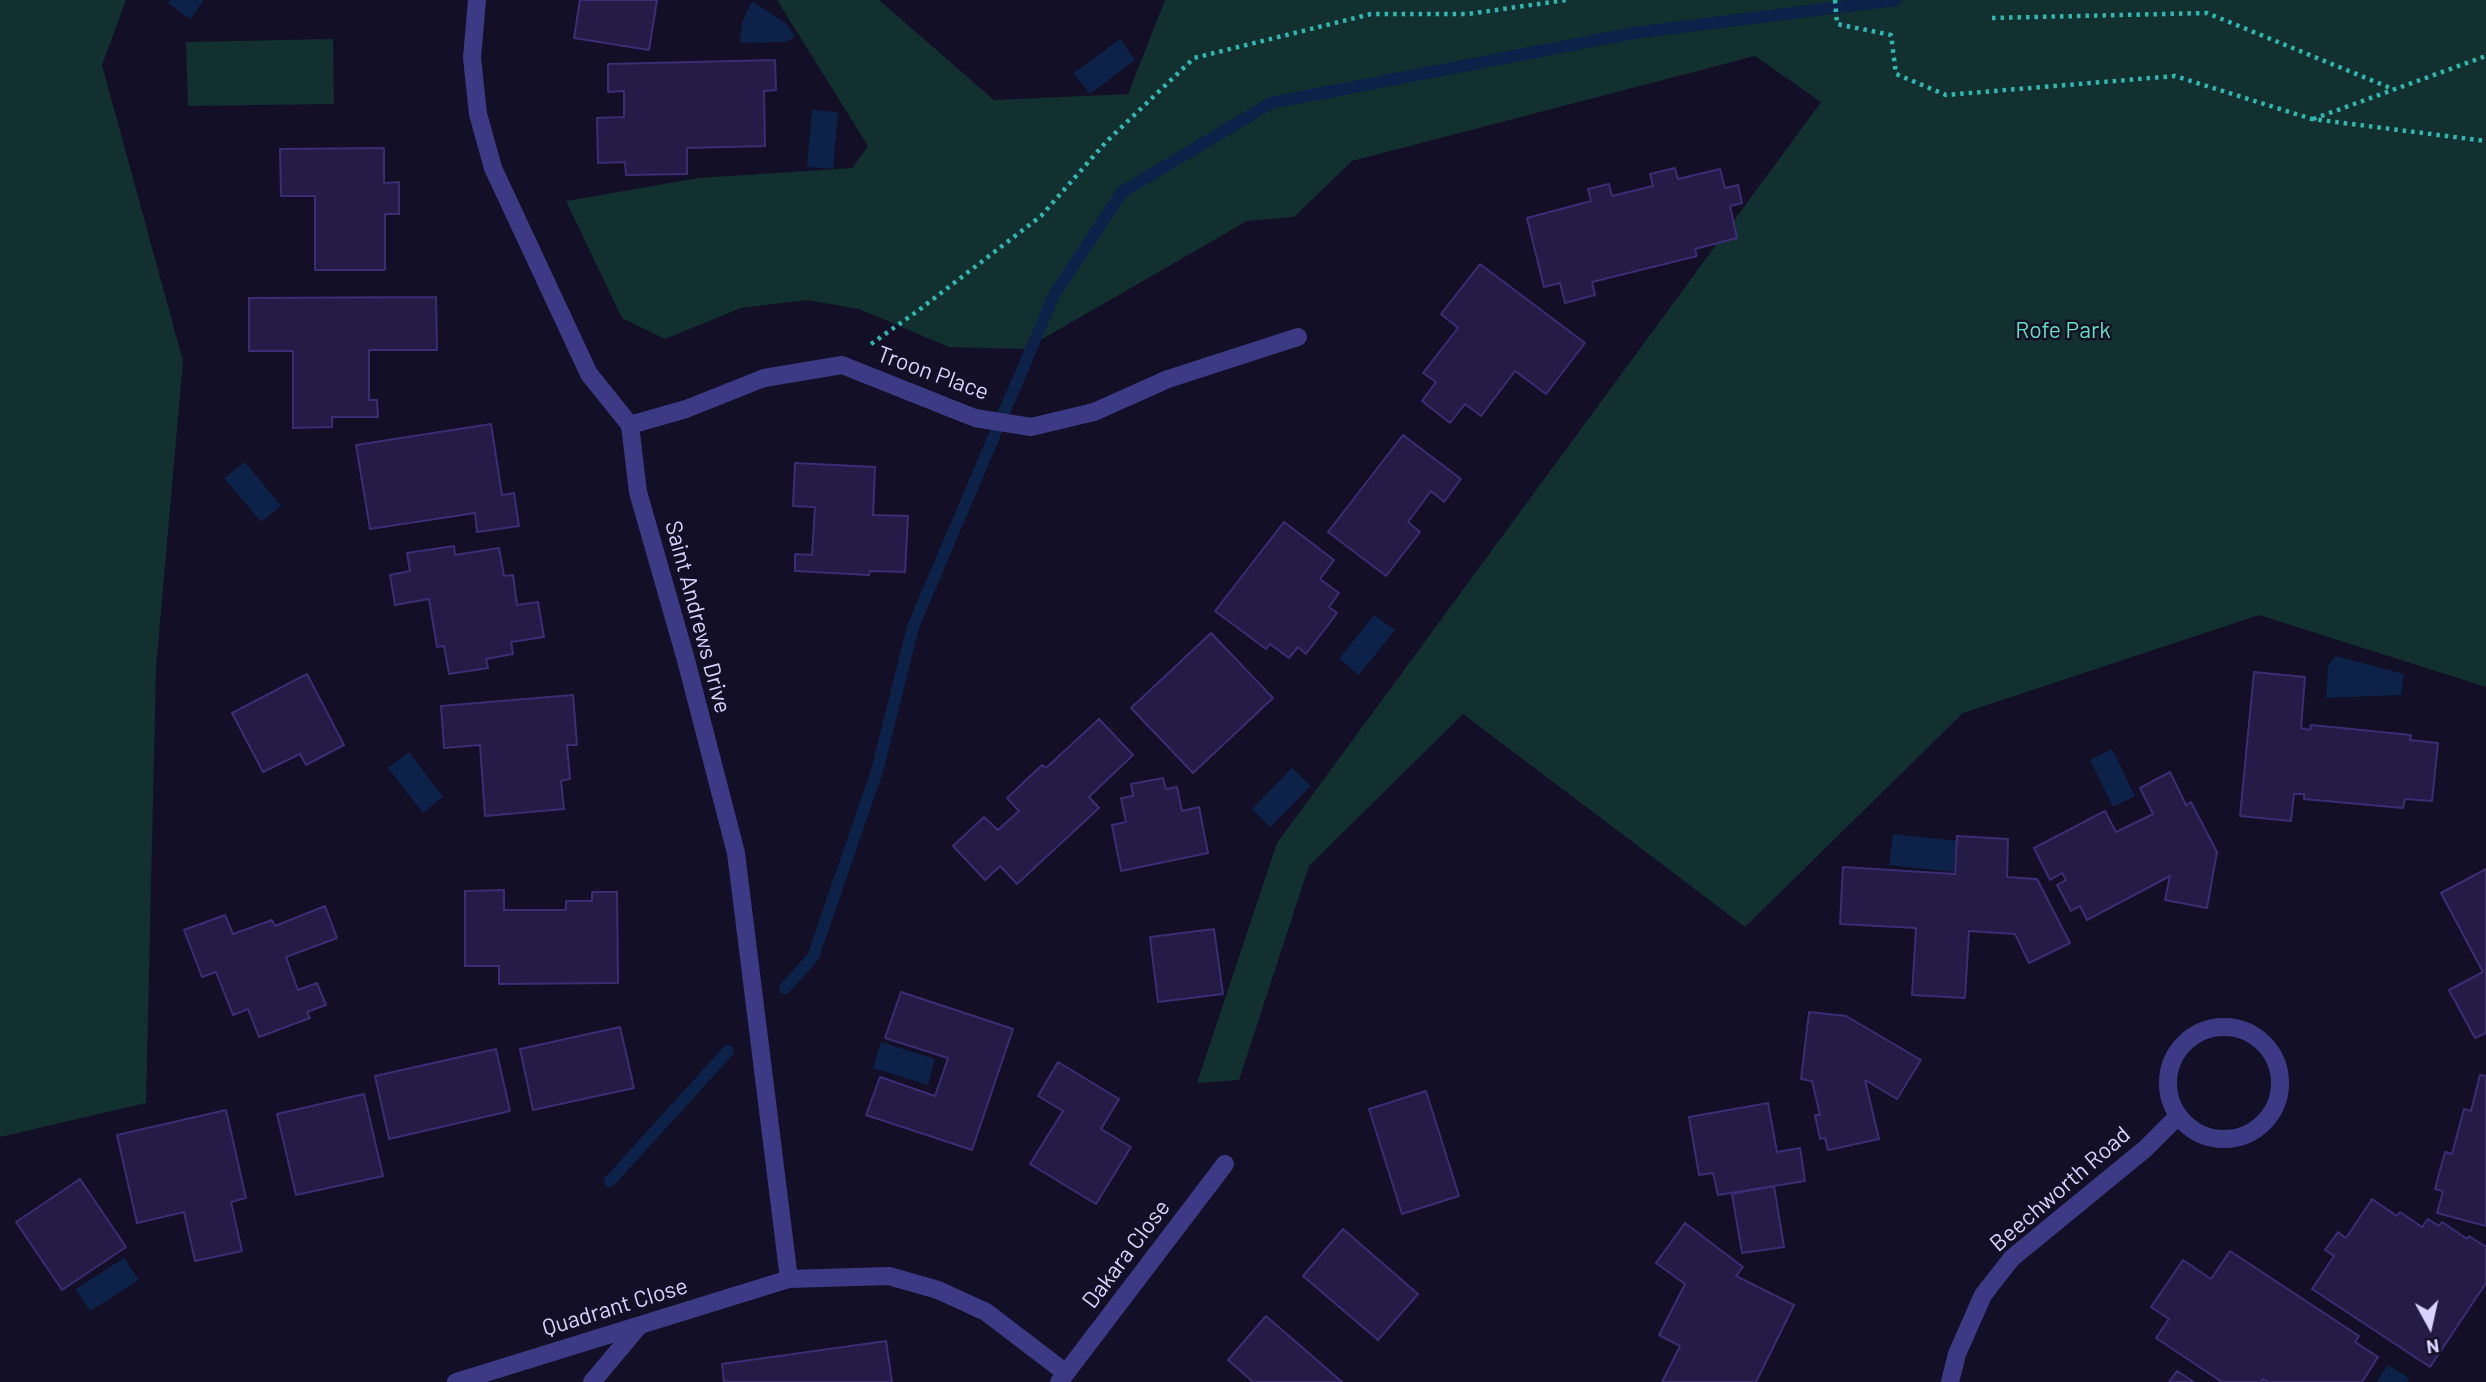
<!DOCTYPE html>
<html>
<head>
<meta charset="utf-8">
<style>
	body { margin:0 }
	#map { position:relative; width:2486px; height:1382px; overflow:hidden; background:#130f26; font-family:Barlow,sans-serif }
	canvas { display:block }
	.north { position:absolute; left:2395px; top:1291px; width:70px; height:70px; -webkit-text-stroke:5px #130f26; paint-order:stroke; rotate:172deg; font-size:19px; font-weight:700; line-height:28px; text-align:center; color:#d9d4ff }
	.north::after { content:''; display:block; margin:auto; width:24px; height:32px; background:#d9d4ff; clip-path:polygon(50% 0,100% 100%,50% 72%,0 100%) }
</style>
</head>
<body>
<div id="map">
<canvas width="2486" height="1382"></canvas>
<div class="north">N</div>
</div>
<script>
const c = document.querySelector('canvas').getContext('2d');
c.lineJoin = 'round';
function paint(path, color) { c.fillStyle = color; c.fill(path, 'evenodd'); }
const shape = rows => new Path2D(rows.map(r => 'M' + r).join(''));
function stroke(path, color, width, dash) { c.strokeStyle = color; c.lineWidth = width; c.lineCap = dash ? 'butt' : 'round'; c.setLineDash(dash || []); c.stroke(path); }
function write(font, color, halo, rows, align = 'center') {
  c.font = font + ' Barlow,sans-serif'; c.lineWidth = 5; c.setLineDash([]); c.textBaseline = 'middle'; c.strokeStyle = halo; c.fillStyle = color; for (const [text, x, y, turn = 0] of rows) {
    c.save(); c.translate(x, y); c.rotate((+turn || 0) * Math.PI / 180); c.textAlign = isNaN(turn) ? turn : align; if (halo) c.strokeText(text, 0, 0); c.fillText(text, 0, 0); c.restore();
  }
}
const green = shape([
	[0,0,126,0,102,65,183,361,156,668,146,1103,0,1137],
	[777,0,879,0,994,100,1128,94,1165,0,2486,0,2486,687,2259,615,1963,713,1745,927,1463,714,1309,866,1239,1080,1197,1083,1277,843,1821,102,1755,56,1352,161,1294,217,1247,221,1025,349,949,347,859,309,807,300,741,308,665,339,622,318,566,201,699,178,852,168,868,146],
	[333,39,334,104,188,106,186,42]
]);
const water = shape([
	[170,0,204,0,190,19,168,3],
	[752,1,787,24,795,37,785,42,740,43,742,23],
	[1120,39,1135,60,1090,94,1074,73],
	[812,110,838,112,833,169,807,167],
	[245,462,281,506,261,522,224,478],
	[1374,615,1395,630,1359,675,1339,659],
	[2336,656,2404,674,2401,695,2326,698,2328,666],
	[2112,749,2135,796,2113,807,2090,760],
	[409,752,443,797,423,813,388,768],
	[1292,768,1311,786,1270,827,1252,809],
	[1893,834,1957,841,1953,872,1889,865],
	[881,1042,935,1059,928,1085,873,1068],
	[124,1258,139,1280,90,1311,76,1289],
	[2388,1365,2409,1378,2407,1382,2376,1382]
]);
const stream = shape([
	[785,988,813,957,877,771,913,627,1054,295,1122,192,1271,103,1634,33,1896,0],
	[610,1181,728,1051]
]);
const building = shape([
	[580,0,657,0,649,50,574,38,580,0],
	[775,60,776,90,764,91,765,146,687,148,687,174,626,175,625,162,598,163,597,118,624,117,624,91,608,92,608,64,775,60],
	[384,148,384,183,399,182,399,214,385,214,385,270,315,270,315,196,281,196,280,149,384,148],
	[1675,168,1678,179,1720,169,1725,188,1738,185,1742,203,1730,206,1737,238,1695,249,1697,256,1592,282,1595,295,1565,303,1560,283,1544,287,1527,218,1591,201,1588,189,1609,184,1612,196,1653,186,1650,174,1675,168],
	[1480,264,1585,343,1546,394,1515,371,1481,416,1465,404,1450,423,1422,401,1436,382,1423,373,1458,328,1441,314,1480,264],
	[436,297,437,350,369,350,369,400,377,400,378,417,332,417,332,427,293,428,293,351,249,351,249,298,436,297],
	[491,424,502,495,514,493,519,526,477,532,475,513,370,529,356,445,491,424],
	[1403,435,1461,479,1444,502,1431,491,1408,522,1420,532,1386,576,1328,532,1403,435],
	[795,463,875,467,873,515,908,516,905,572,870,571,869,575,795,571,795,554,812,555,815,507,793,506,795,463],
	[1284,522,1334,560,1320,579,1339,593,1329,607,1337,613,1306,654,1298,647,1289,658,1270,644,1266,649,1215,611,1284,522],
	[454,546,455,555,499,548,504,576,513,575,517,605,538,602,544,637,511,642,513,654,486,659,488,668,449,674,444,646,437,647,429,599,395,605,390,575,410,571,407,553,454,546],
	[1211,633,1273,698,1193,773,1131,708,1211,633],
	[2254,672,2305,677,2301,728,2310,730,2311,725,2411,735,2410,740,2438,743,2432,801,2405,799,2403,808,2304,799,2304,794,2294,794,2291,821,2240,816,2254,672],
	[307,674,344,745,306,765,300,754,263,772,232,713,307,674],
	[573,695,577,745,567,745,570,779,561,781,564,809,485,816,480,745,444,748,441,706,573,695],
	[1099,719,1133,755,1089,797,1099,808,1017,884,1000,866,985,880,953,846,984,817,998,830,1019,811,1007,798,1042,765,1046,768,1099,719],
	[2170,772,2186,805,2191,802,2217,852,2207,908,2165,900,2170,876,2087,920,2080,906,2071,911,2057,885,2066,880,2062,873,2050,880,2034,848,2105,811,2116,832,2153,814,2140,788,2170,772],
	[1163,778,1166,789,1177,787,1182,811,1199,807,1208,853,1121,871,1112,825,1126,822,1121,798,1133,796,1131,784,1163,778],
	[1957,836,2008,839,2007,877,2037,879,2070,943,2029,963,2015,934,1969,931,1965,998,1912,995,1916,928,1840,924,1843,867,1955,874,1957,836],
	[2486,869,2486,1033,2475,1038,2449,990,2483,972,2441,893,2486,869],
	[504,890,504,910,566,910,566,901,592,901,592,892,617,892,618,983,499,984,499,966,465,966,465,891,504,890],
	[325,906,337,938,286,957,298,990,317,983,326,1005,307,1012,310,1018,259,1037,248,1009,233,1015,216,972,202,977,184,930,225,915,233,934,272,920,275,926,325,906],
	[1214,929,1223,994,1158,1002,1150,937,1214,929],
	[901,992,1013,1029,972,1150,866,1115,880,1077,935,1096,948,1058,885,1038,901,992],
	[1809,1012,1846,1016,1921,1060,1897,1099,1865,1080,1879,1139,1828,1150,1825,1138,1820,1139,1815,1115,1820,1115,1812,1081,1801,1079,1809,1012],
	[620,1027,634,1088,533,1110,520,1049,620,1027],
	[496,1049,510,1111,389,1139,375,1076,496,1049],
	[1058,1062,1119,1099,1101,1129,1131,1147,1096,1204,1030,1164,1063,1111,1038,1096,1058,1062],
	[2480,1075,2486,1076,2486,1226,2437,1213,2443,1191,2435,1189,2445,1152,2452,1154,2464,1109,2471,1111,2480,1075],
	[1426,1091,1459,1196,1402,1214,1369,1109,1426,1091],
	[364,1094,383,1176,296,1195,277,1114,364,1094],
	[1768,1103,1777,1152,1800,1148,1805,1181,1718,1195,1713,1173,1699,1175,1689,1117,1768,1103],
	[226,1110,246,1198,231,1202,242,1251,195,1261,184,1212,137,1223,117,1135,226,1110],
	[80,1179,126,1247,62,1290,16,1222,80,1179],
	[1774,1186,1784,1247,1742,1253,1732,1194,1774,1186],
	[2372,1199,2397,1216,2400,1212,2422,1227,2428,1219,2439,1226,2442,1222,2467,1239,2469,1236,2486,1247,2486,1283,2430,1367,2312,1289,2334,1256,2325,1250,2338,1232,2346,1238,2372,1199],
	[1685,1223,1743,1267,1736,1276,1794,1305,1756,1382,1662,1382,1680,1346,1659,1335,1685,1284,1656,1263,1685,1223],
	[1343,1229,1418,1294,1378,1340,1303,1276,1343,1229],
	[2230,1251,2359,1336,2355,1342,2378,1357,2362,1382,2268,1382,2263,1379,2261,1382,2222,1382,2156,1338,2169,1319,2151,1307,2183,1260,2211,1279,2230,1251],
	[1266,1316,1342,1382,1253,1382,1228,1360,1266,1316],
	[886,1341,892,1382,724,1382,722,1364,886,1341],
	[2177,1371,2194,1382,2169,1382,2177,1371]
]);
const path = shape([
	[1835,0,1837,24,1891,35,1896,74,1946,95,2175,76,2312,119,2486,141],
	[1992,18,2207,13,2393,89],
	[2313,119,2486,56],
	[871,344,919,310,1041,216,1106,142,1194,58,1371,14,1468,14,1566,0]
]);
const minor = shape([
	[477,0,472,58,478,114,493,168,589,374,630,425,638,492,686,660,736,853,789,1279],
	[630,425,686,409,764,378,842,365,975,418,1031,427,1094,412,1168,379,1298,337],
	'2168 1083a56 56 0 1 1 112 0a56 56 0 1 1-112 0Z',
	[1066,1373,1225,1164],
	[456,1382,789,1279,889,1276,938,1290,986,1312,1066,1373,1059,1382],
	[592,1382,639,1326],
	[1950,1382,1957,1354,1983,1295,2012,1258,2145,1149,2178,1116]
]);
const parkNames = [
	["Rofe Park",2063,330]
];
const streetNames = [
	["Troon Place",933,373,20],
	["Saint Andrews Drive",698,617,75],
	["Beechworth Road",2060,1189,-41],
	["Dakara Close",1126,1254,-53],
	["Quadrant Close",615,1307,-17]
];
paint(green, '#12302f');
paint(water, '#0c2248');
stroke(stream, '#0c2248', 12);
paint(building, '#241b47');
stroke(building, '#3b2d73', 2);
stroke(path, '#2fb8b0', 4.5, [3.5, 5]);
stroke(minor, '#3d3a85', 18);
write('23px', '#5fe0c0', '#130f26', parkNames);
write('23px', '#d9d4ff', '#130f26', streetNames);
</script>
</body>
</html>
